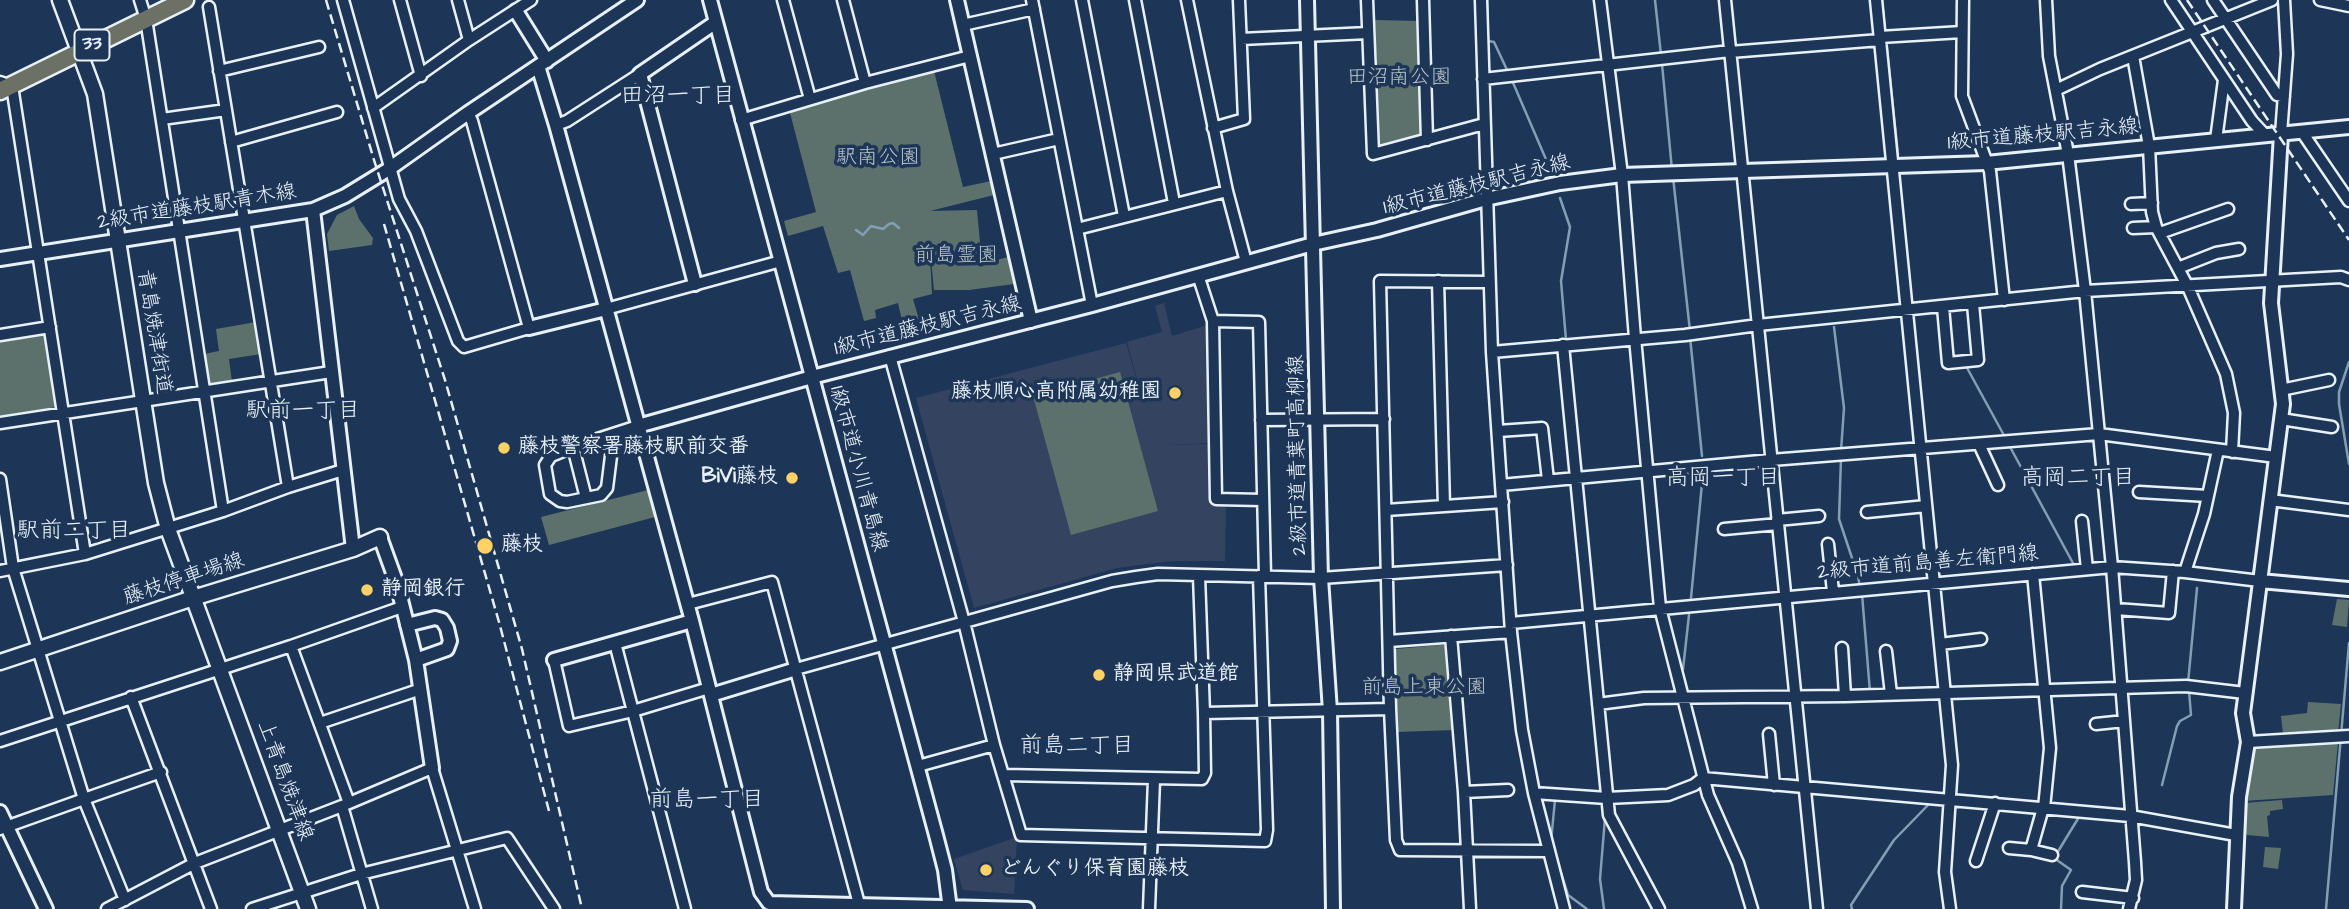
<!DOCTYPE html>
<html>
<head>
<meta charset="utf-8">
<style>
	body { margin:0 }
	canvas { display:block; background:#1d3557 }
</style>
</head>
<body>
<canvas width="2349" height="909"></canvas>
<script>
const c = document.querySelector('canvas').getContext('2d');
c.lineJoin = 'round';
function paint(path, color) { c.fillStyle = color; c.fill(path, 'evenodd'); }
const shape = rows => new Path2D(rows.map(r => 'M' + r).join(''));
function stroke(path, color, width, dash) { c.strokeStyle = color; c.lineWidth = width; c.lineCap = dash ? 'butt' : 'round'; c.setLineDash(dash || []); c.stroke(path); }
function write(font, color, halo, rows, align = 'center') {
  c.font = font + ' "Architects Daughter","Klee One",sans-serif'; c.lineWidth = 7; c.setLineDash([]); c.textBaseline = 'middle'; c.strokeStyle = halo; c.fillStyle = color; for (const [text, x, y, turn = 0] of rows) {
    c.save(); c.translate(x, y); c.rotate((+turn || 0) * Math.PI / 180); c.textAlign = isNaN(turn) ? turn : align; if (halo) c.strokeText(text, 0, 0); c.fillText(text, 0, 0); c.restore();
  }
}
const built = shape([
	[1164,303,1172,336,1208,325,1209,443,1166,445,1208,444,1213,502,1226,506,1225,561,1171,561,1117,568,974,608,916,398,1126,343,1145,408,1127,342,1162,332,1155,306],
	[1017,837,1014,894,963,890,954,859]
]);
const green = shape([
	[1375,20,1419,21,1421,137,1383,148,1379,145],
	[934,71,963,187,991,181,994,195,930,211,977,210,982,264,1008,257,1014,284,969,290,934,290,929,238,932,294,913,299,923,333,906,338,898,303,875,310,876,318,864,321,850,270,838,273,823,226,788,236,784,221,816,212,789,109],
	[354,206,359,219,373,238,372,245,329,251,327,234,337,215],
	[256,322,261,354,229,359,232,382,208,386,204,354,219,351,216,329],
	[46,332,57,407,0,416,0,339],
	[1120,372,1158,511,1071,535,1033,396],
	[648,490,655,517,549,545,541,517],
	[2337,599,2349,600,2347,627,2332,625],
	[1450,644,1455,730,1396,732,1396,649],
	[2308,702,2341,704,2338,733,2283,734,2281,716,2307,713],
	[2338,742,2333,795,2244,801,2253,744],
	[2282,800,2283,809,2270,811,2270,815,2267,816,2269,837,2247,835,2243,830,2244,803],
	[2265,847,2281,848,2278,869,2263,867]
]);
const stream = shape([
	[1487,0,1488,41,1494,42,1508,72],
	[1655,0,1661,55],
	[1882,0,1885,33],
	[1886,40,1898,155],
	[1662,64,1672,170],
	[1511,78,1551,171],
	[1673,177,1690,331],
	[1560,198,1570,227,1561,281,1566,340],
	[856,230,863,235,871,226,883,229,889,224,893,223,899,228],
	[1834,327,1844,408,1841,451],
	[1690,337,1702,456],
	[2349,362,2339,392,2339,404,2349,464],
	[1966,366,2006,439],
	[2009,445,2074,565],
	[1841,458,1839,519,1858,576,1860,588],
	[1862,594,1870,692],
	[1691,598,1703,473],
	[1679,672,1683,669,1689,615],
	[2188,683,2197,588],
	[2162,785,2177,726,2180,721,2191,715,2189,691],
	[1551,841,1555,800],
	[1555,854,1568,895,1587,909],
	[1604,909,1600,879,1605,818],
	[1852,909,1851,905,1894,840,1931,802],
	[2061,909,2062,886,2071,870,2054,858,2079,817],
	[2326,909,2349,643]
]);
const minor = shape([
	[140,0,146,19,223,511],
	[343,0,399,199,416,231,458,341,464,347,529,328,472,121,468,113],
	[400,0,421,76],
	[458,0,469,40],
	[783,0,810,99],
	[843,0,865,83],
	[1032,0,1092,305],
	[1082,0,1124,216],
	[1135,0,1174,203],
	[1187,0,1227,191,1246,262],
	[1367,0,1373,154,1484,124],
	[1423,0,1427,140],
	[1481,0,1492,352,1511,632,1522,730,1534,793,1564,909],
	[1600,0,1622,175,1635,338,1660,608,1708,795,1738,863,1752,909],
	[1725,0,1817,909],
	[1876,0,1952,765,1945,872,1950,909],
	[1963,0,1962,96,1990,171,2004,300],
	[2046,0,2049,56,2068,154,2085,291,2112,567,2135,862,2136,880,2129,909],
	[2171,0,2252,121,2266,136],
	[2213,0,2277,95,2284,96],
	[2320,0,2349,6],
	[209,7,288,487],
	[963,25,1034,9],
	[1880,37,1962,32],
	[1241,39,1368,33],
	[1730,52,1880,40],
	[2133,56,2149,146,2152,212,2156,227,2188,287,2226,374,2234,413,2232,452],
	[219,71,319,47],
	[1483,79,1730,51],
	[0,82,12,86,85,554],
	[2056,90,2100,69,2272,0],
	[373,108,469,40,531,0],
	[162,119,226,110],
	[741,120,865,83,970,56],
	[556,125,567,121,640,74],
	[1213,128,1244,119,1239,0],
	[2302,132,2349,201],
	[2281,134,2287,54,2284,0],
	[2216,140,2224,80],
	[231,142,337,112],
	[993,154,1059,139],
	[2131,204,2152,203],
	[2133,228,2156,227],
	[1077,229,1227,191],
	[2160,233,2228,209],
	[2178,268,2216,253,2239,249],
	[1198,275,1213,321,1216,499,1262,500],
	[1438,281,1444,506],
	[1489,282,1380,281,1390,709,1396,840,1400,850,1548,851],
	[1943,307,1948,363,1978,360,1973,304],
	[606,309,781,261],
	[1213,321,1259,322,1265,576],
	[0,335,50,327],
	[1563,345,1609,815,1659,909],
	[1492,352,1685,335,1758,325,2085,291,2341,277,2349,280],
	[890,356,964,622,994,745,1021,835,1265,841,1267,830,1259,576],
	[2281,390,2329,380],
	[2281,419,2332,427],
	[1261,420,1384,419],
	[0,423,331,372],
	[638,426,620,432,612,448,607,488,601,495,567,502,560,501,550,494,545,465,551,456,573,447,638,426],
	[1498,431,1542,428,1548,480],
	[1979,444,1998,485],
	[573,447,586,498],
	[0,479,13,568,84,799,0,829],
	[1501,485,1771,460,2099,434,2276,457],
	[2139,492,2208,496],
	[2270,500,2349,510],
	[1386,510,1503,502],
	[1867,512,1926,506],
	[1777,520,1819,516],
	[2082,521,2087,569],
	[1724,529,1778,524],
	[1828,544,1833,592],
	[0,571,85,554,223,511,288,487,343,470],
	[2185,572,2204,514,2218,450],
	[2033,574,2050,748,2044,808],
	[688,604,772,582,859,904],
	[2116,609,2169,613,2173,571],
	[1511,623,2112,567,2185,572,2260,581],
	[1451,636,1464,792,1470,909],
	[1389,641,1511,632],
	[615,643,685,909],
	[1940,644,1981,639],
	[291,646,349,803],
	[1842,648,1845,696],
	[1886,651,1891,694],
	[554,660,569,726,633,711,709,688],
	[796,669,1112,581,1136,577,1158,574,1321,578,1507,565],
	[131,697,211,909],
	[1598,704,1644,698,1845,696,2186,686,2245,693],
	[1204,713,1390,709],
	[320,723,421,689],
	[2096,724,2124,721],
	[1769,734,1774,785],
	[0,741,291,646,402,607],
	[2248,742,2349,736],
	[918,766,994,745],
	[1004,775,1202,779,1205,773,1204,713,1199,576],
	[1464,792,1508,790],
	[1534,793,1607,798,1668,795,1694,785,1703,778,2130,816,2236,835],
	[342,806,372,909],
	[2009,848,2031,850,2043,808],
	[2031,850,2052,855],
	[1976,861,1995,803],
	[2082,892,2133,898],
	[125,900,84,799,161,772],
	[107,909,195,863,342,806,432,768,475,909],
	[252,909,361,874,507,838,554,909],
	[1149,909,1154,780]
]);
const tertiary = shape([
	[710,0,936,835,945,870,950,909],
	[957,0,1031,321],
	[1307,0,1321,578,1330,711,1333,909],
	[516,11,547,61],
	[538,66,556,125,692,621,761,892,769,903,1027,909],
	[313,210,353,549],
	[0,259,313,210,345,196,389,169,468,113,637,0],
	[695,284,640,74,716,22],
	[529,328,606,309],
	[638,426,812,377,1092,305,1313,244,1377,230,1486,199,1560,183,1622,175,1986,163,2349,127],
	[380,537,397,584,416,660,432,768],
	[2260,581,2349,589],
	[407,625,435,618,442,620,447,628,450,641,447,649,416,660],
	[554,660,692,621],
	[711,695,796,669],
	[0,812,46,909],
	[2234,909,2239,797,2248,742,2243,713,2245,698,2283,404,2271,303,2281,134]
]);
const secondary = shape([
	[60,0,95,94,156,483,168,529,308,909],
	[0,662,193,598,353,549,380,537]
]);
const primary = shape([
	[0,91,185,0]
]);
const rail = shape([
	[326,0,374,160,445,380,522,649,582,909],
	[2187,0,2349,240],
	[384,224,499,622,549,811]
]);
const markers = [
	[1175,393,7,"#ffd166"],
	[504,448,7,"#ffd166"],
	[792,478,7,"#ffd166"],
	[485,546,9,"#ffd166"],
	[367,590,7,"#ffd166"],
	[1099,675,7,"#ffd166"],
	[986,870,7,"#ffd166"]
];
const shields = [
	[92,45,35]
];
const shieldNames = [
	["33",92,45]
];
const parkNames = [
	["田沼南公園",1399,79],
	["駅南公園",878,159],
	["前島霊園",956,257],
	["前島上東公園",1424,689]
];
const streetNames = [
	["1級市道藤枝駅吉永線",2043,136,-5],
	["1級市道藤枝駅吉永線",1477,186,-14],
	["2級市道藤枝駅青木線",197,208,-9],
	["1級市道藤枝駅吉永線",928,327,-14],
	["青島焼津街道",153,332,81],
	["2級市道青葉町高柳線",1299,455,-91],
	["1級市道小川青島線",857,469,75],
	["2級市道前島善左衛門線",1928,564,-5],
	["藤枝停車場線",184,580,-18],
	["上青島焼津線",284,781,70]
];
const poiNames = [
	["藤枝順心高附属幼稚園",1161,393,"right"],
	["藤枝警察署藤枝駅前交番",518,448],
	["BiVi藤枝",778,478,"right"],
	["藤枝",501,546],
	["静岡銀行",381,590],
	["静岡県武道館",1113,675],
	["どんぐり保育園藤枝",1000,870]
];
const neighbourhoodNames = [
	["田沼一丁目",678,97],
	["駅前一丁目",303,412],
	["高岡一丁目",1723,479],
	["高岡二丁目",2078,479],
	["駅前二丁目",74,532],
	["前島二丁目",1077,747],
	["前島一丁目",707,801]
];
paint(built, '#344460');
paint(green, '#5c716c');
stroke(stream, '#829fb3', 2.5);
stroke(minor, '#e8f1f8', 15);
stroke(tertiary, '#e8f1f8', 18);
stroke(secondary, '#e8f1f8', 19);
stroke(primary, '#e8f1f8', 21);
stroke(minor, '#1d3557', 10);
stroke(tertiary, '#1d3557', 12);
stroke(secondary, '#1d3557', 14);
stroke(primary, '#6c7065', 16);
stroke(rail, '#e8f1f8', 2.5, [10, 5]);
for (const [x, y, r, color] of markers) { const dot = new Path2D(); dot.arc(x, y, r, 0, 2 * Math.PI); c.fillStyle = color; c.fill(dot); stroke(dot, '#1d3557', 2.5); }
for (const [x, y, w] of shields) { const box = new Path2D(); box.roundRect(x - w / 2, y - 15.5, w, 31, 5); c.fillStyle = '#1d3557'; c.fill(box); stroke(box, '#e8f1f8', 2); }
write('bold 19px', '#e8f1f8', null, shieldNames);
write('21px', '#b7c4c7', '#1d3557', parkNames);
write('21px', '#e8f1f8', '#1d3557', streetNames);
write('bold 21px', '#e8f1f8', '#1d3557', poiNames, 'left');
write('23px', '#e8f1f8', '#1d3557', neighbourhoodNames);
</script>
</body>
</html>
